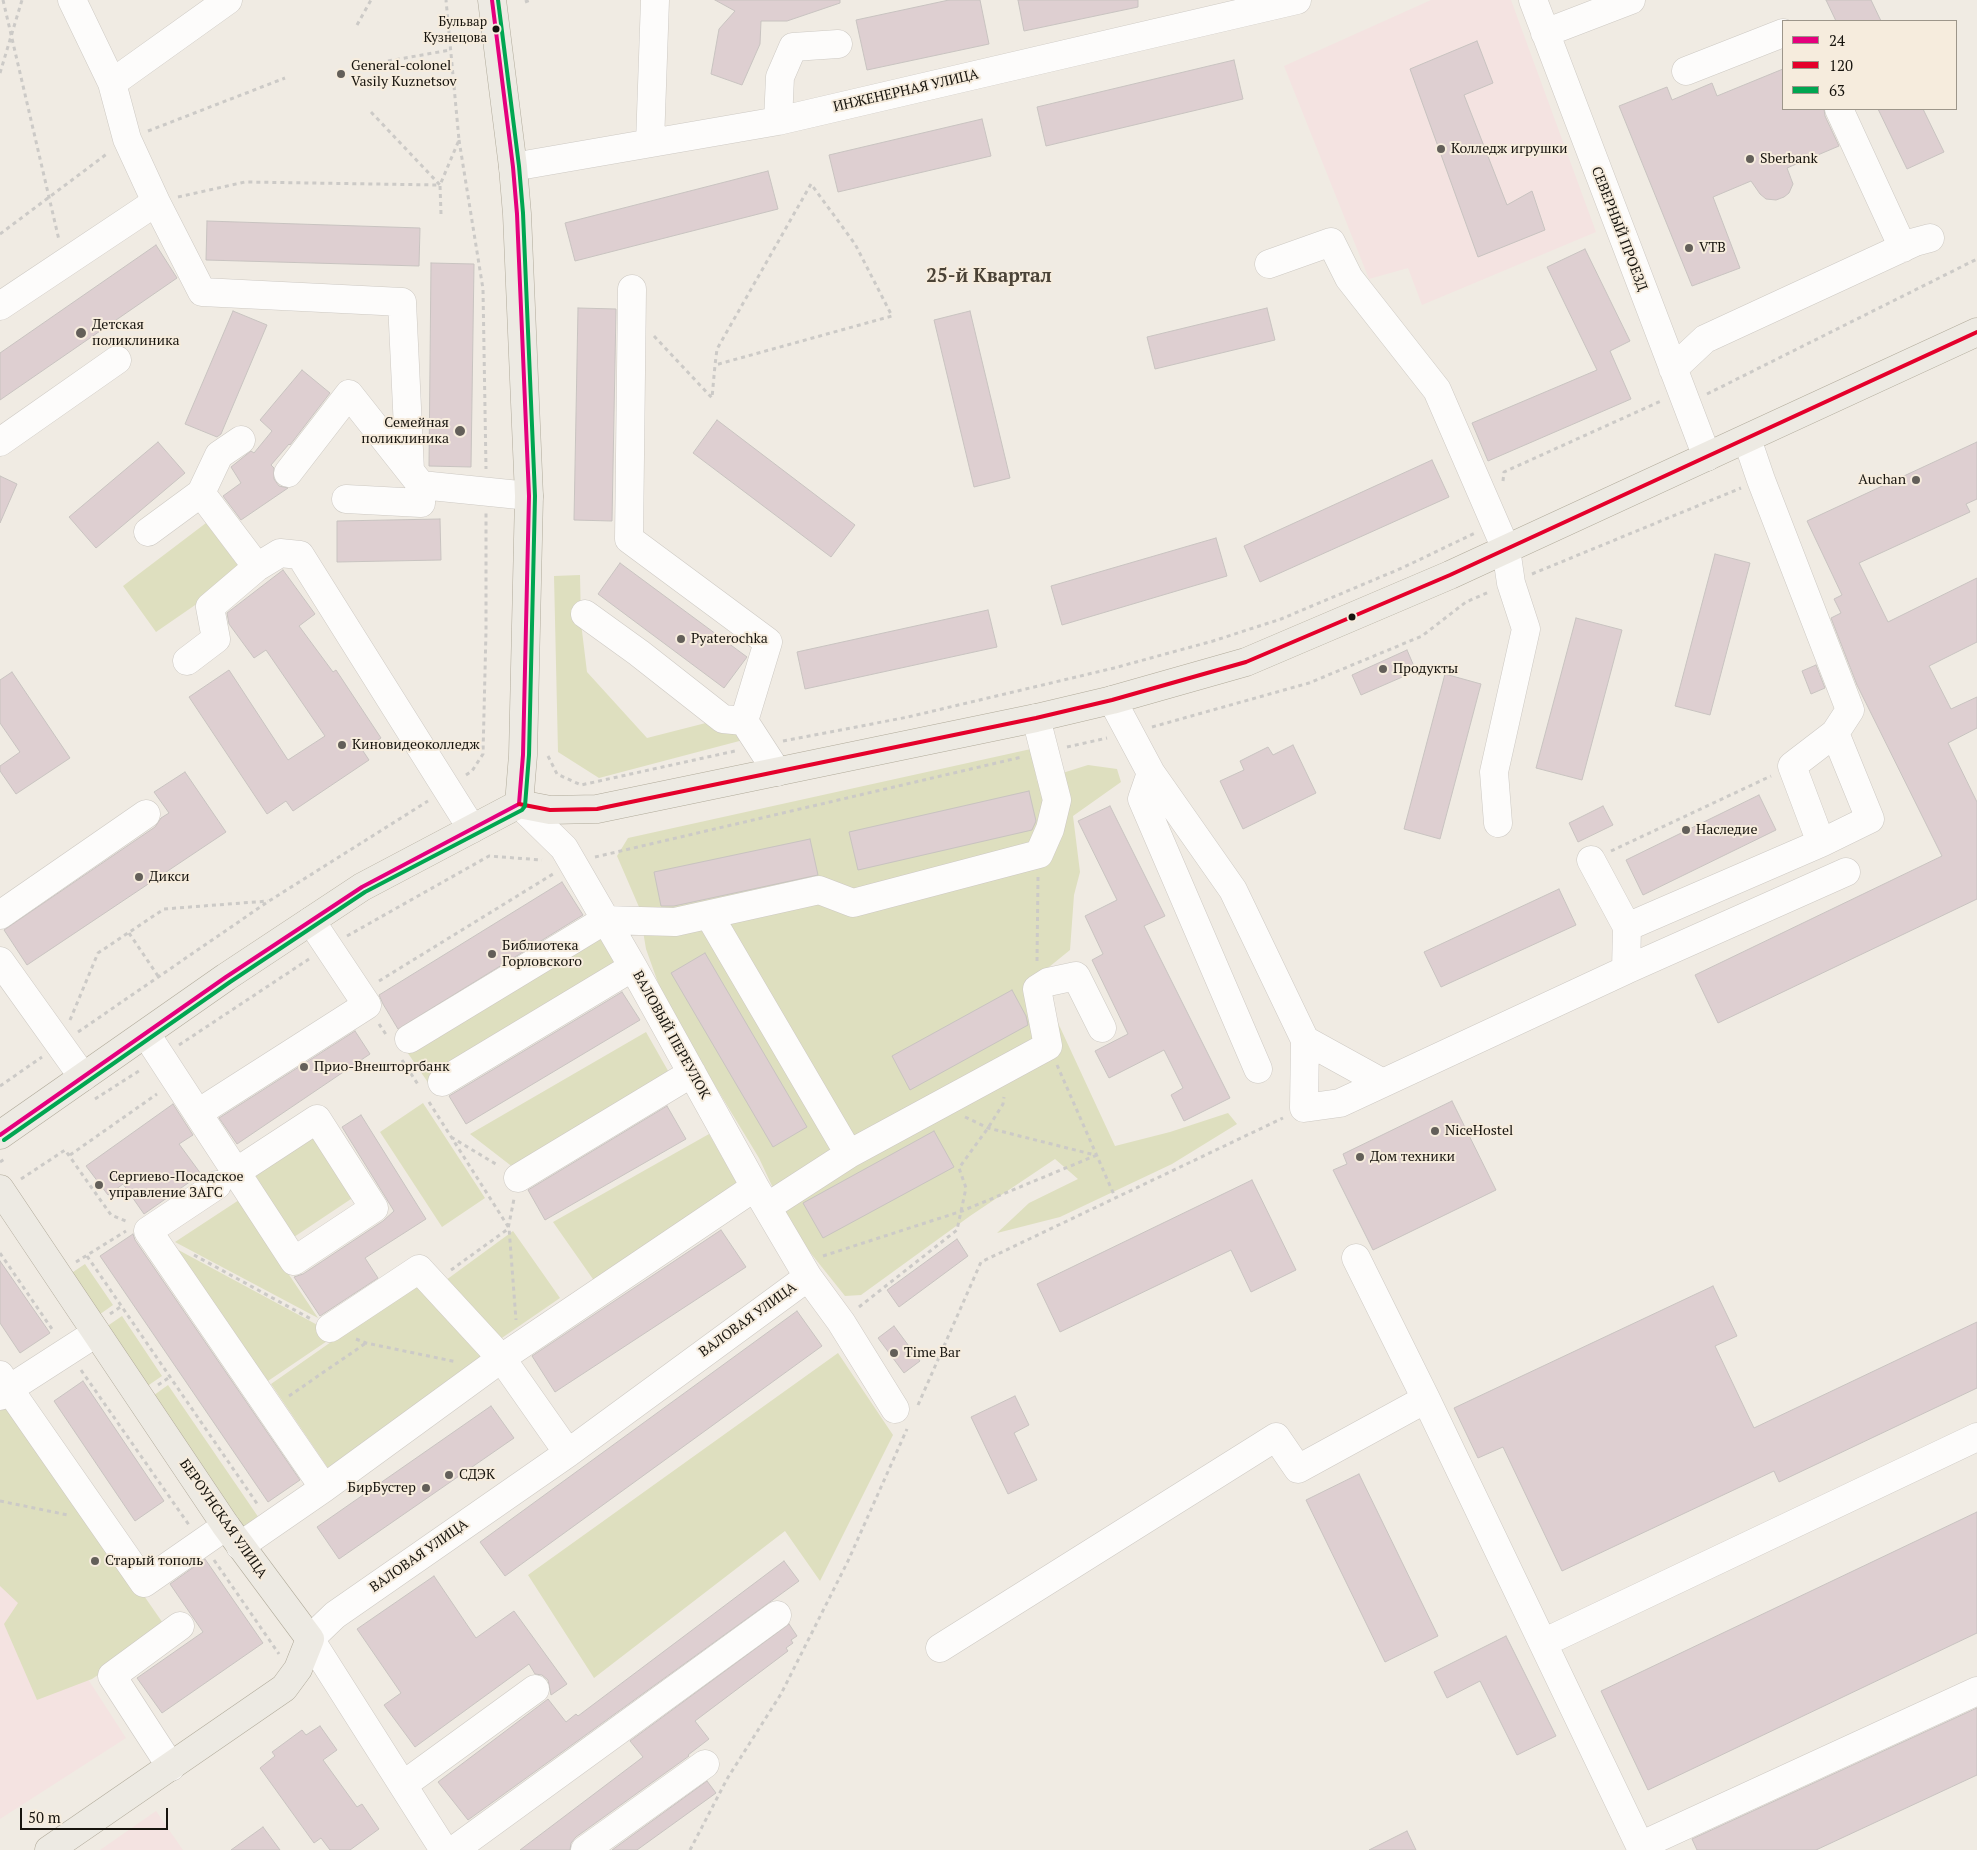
<!DOCTYPE html>
<html>
<head>
<meta charset="utf-8">
<style>
	body { margin:0 }
	#map { position:relative; width:1977px; height:1850px; overflow:hidden; background:#f0ebe3; font-family:"PT Serif",serif }
	canvas { display:block }
	.legend { position:absolute; left:1782px; top:20px; width:175px; height:90px; box-sizing:border-box; background:#f6ecdd; border:1px solid #9d968a; margin:0; padding:6px 9px; list-style:none; font-size:15px; color:#17140e }
	.legend li { display:flex; align-items:center; gap:10px; height:25px }
	.legend b { width:25px; border:1px solid #9d968a }
	.scale { position:absolute; left:20px; top:1808px; width:148px; height:22px; box-sizing:border-box; border:2px solid #17140e; border-top:0; padding-left:6px; font-size:15px; line-height:18px; white-space:nowrap; color:#17140e; -webkit-text-stroke:4px #f6ecdd; paint-order:stroke }
</style>
</head>
<body>
<div id="map">
<canvas width="1977" height="1850"></canvas>
<ul class="legend">
<li><b style="height:6px;background:#e5007d"></b>24</li>
<li><b style="height:6px;background:#e4002b"></b>120</li>
<li><b style="height:6px;background:#00a651"></b>63</li>
</ul>
<div class="scale">50 m</div>
</div>
<script>
const c = document.querySelector('canvas').getContext('2d');
c.lineJoin = 'round';
function paint(path, color) { c.fillStyle = color; c.fill(path, 'evenodd'); }
const shape = rows => new Path2D(rows.map(r => 'M' + r).join(''));
function stroke(path, color, width, dash) { c.strokeStyle = color; c.lineWidth = width; c.lineCap = dash ? 'butt' : 'round'; c.setLineDash(dash || []); c.stroke(path); }
function write(font, color, halo, rows, align = 'center') {
  c.font = font + ' "PT Serif",serif'; c.lineWidth = 4; c.setLineDash([]); c.textBaseline = 'middle'; c.strokeStyle = halo; c.fillStyle = color; for (const [text, x, y, turn = 0] of rows) {
    c.save(); c.translate(x, y); c.rotate((+turn || 0) * Math.PI / 180); c.textAlign = isNaN(turn) ? turn : align; if (halo) c.strokeText(text, 0, 0); c.fillText(text, 0, 0); c.restore();
  }
}
const education = shape([
	[1431,0,1511,0,1596,232,1422,305,1408,268,1369,279,1284,66],
	[0,1543,126,1738,0,1819],
	[156,1811,183,1850,100,1850]
]);
const green = shape([
	[206,523,243,572,156,632,123,586],
	[580,575,581,623,587,672,647,738,741,714,747,739,599,778,558,752,554,576],
	[1031,749,1037,781,1088,765,1117,769,1121,782,1073,816,1080,872,1074,895,1070,950,1049,967,1046,997,1115,1146,1170,1132,1228,1113,1237,1124,1172,1164,1060,1217,997,1233,1029,1203,1078,1179,1055,1159,970,1216,861,1295,845,1296,793,1231,759,1158,666,1005,646,949,639,907,617,856,628,838],
	[599,931,620,963,429,1084,405,1049],
	[646,1032,671,1076,514,1168,470,1134],
	[423,1103,485,1198,442,1227,380,1132],
	[316,1127,360,1193,288,1241,244,1174],
	[709,1134,740,1188,595,1282,553,1222],
	[239,1200,318,1318,175,1242],
	[513,1231,560,1298,496,1342,442,1283],
	[171,1246,336,1335,268,1381],
	[85,1264,113,1305,96,1317,67,1276],
	[421,1279,494,1358,330,1471,271,1384],
	[122,1316,162,1376,143,1389,103,1329],
	[838,1353,893,1435,820,1581,785,1531,594,1678,528,1575],
	[168,1385,261,1521,243,1533,150,1398],
	[7,1398,167,1629,92,1679,37,1700,4,1624,18,1603,0,1586,0,1402]
]);
const building = shape([
	[715,0,840,0,840,3,787,21,761,21,760,44,742,85,711,74,719,29,735,11,715,0],
	[949,0,980,0,989,44,867,70,856,20,949,0],
	[1018,0,1138,0,1138,7,1024,31,1018,0],
	[1826,0,1871,0,1881,21,1836,21,1826,0],
	[1477,41,1493,83,1464,95,1507,205,1532,191,1545,230,1478,257,1410,69,1477,41],
	[1234,60,1243,99,1046,146,1037,107,1234,60],
	[1783,69,1783,109,1824,109,1825,116,1839,146,1787,168,1793,184,1789,193,1784,197,1776,200,1766,199,1760,194,1751,181,1713,197,1740,268,1692,286,1619,106,1667,87,1672,100,1712,83,1717,96,1783,69],
	[1878,109,1923,109,1944,152,1907,169,1878,109],
	[982,119,991,156,838,192,829,155,982,119],
	[768,171,778,209,575,261,565,223,768,171],
	[207,221,420,228,419,266,206,260,207,221],
	[156,245,177,278,0,400,0,353,156,245],
	[1585,249,1630,341,1610,351,1631,399,1488,461,1472,423,1597,370,1547,267,1585,249],
	[431,263,474,264,471,467,429,466,431,263],
	[578,308,616,309,612,521,574,520,578,308],
	[1267,308,1275,340,1155,369,1147,337,1267,308],
	[233,311,267,325,221,434,217,437,185,424,233,311],
	[970,311,1010,478,974,487,934,320,970,311],
	[302,370,330,393,290,445,289,444,271,465,274,468,274,479,279,486,288,488,241,520,223,496,241,483,231,467,251,451,254,453,272,431,260,420,302,370],
	[717,420,855,525,831,557,693,453,717,420],
	[158,442,185,473,96,548,69,517,158,442],
	[1977,442,1977,499,1966,504,1970,512,1859,563,1888,622,1977,578,1977,642,1929,666,1951,709,1977,697,1977,728,1948,743,1977,802,1977,899,1718,1023,1695,975,1942,856,1857,685,1831,618,1841,613,1834,599,1842,595,1807,521,1977,442],
	[1432,460,1449,497,1260,582,1244,546,1432,460],
	[0,476,17,484,0,523,0,476],
	[440,519,441,560,337,562,337,521,440,519],
	[1216,538,1227,576,1062,625,1051,586,1216,538],
	[1715,554,1750,563,1710,715,1675,706,1715,554],
	[620,563,747,657,724,688,598,594,620,563],
	[283,570,315,614,299,626,333,672,336,670,381,738,363,751,369,760,293,811,286,801,267,814,189,697,229,670,288,760,325,736,266,650,254,658,229,624,227,613,283,570],
	[988,610,997,647,805,689,797,652,988,610],
	[1576,618,1622,630,1582,780,1536,768,1576,618],
	[1407,650,1416,671,1361,695,1352,675,1407,650],
	[1816,665,1825,688,1811,694,1802,671,1816,665],
	[12,672,70,758,16,794,0,771,0,766,20,752,0,723,0,680,12,672],
	[1445,674,1481,684,1440,839,1404,829,1445,674],
	[1293,745,1316,793,1243,829,1220,781,1244,770,1240,761,1268,747,1273,755,1293,745],
	[185,772,226,832,27,965,4,930,155,827,161,818,169,813,154,792,185,772],
	[1029,791,1036,821,1032,830,858,870,849,832,1029,791],
	[1759,795,1776,830,1643,895,1626,860,1759,795],
	[1110,806,1165,916,1144,926,1230,1098,1184,1121,1171,1095,1183,1088,1164,1050,1109,1078,1095,1051,1128,1034,1092,960,1103,954,1085,916,1117,900,1078,821,1110,806],
	[1603,806,1613,825,1578,842,1569,823,1603,806],
	[810,839,818,875,674,906,661,906,654,872,810,839],
	[562,882,583,915,398,1029,383,1004,379,995,562,882],
	[1559,889,1576,925,1441,987,1424,952,1559,889],
	[705,953,807,1127,773,1147,671,973,705,953],
	[1012,990,1026,1016,1028,1025,910,1090,892,1056,1012,990],
	[622,992,640,1020,466,1124,449,1096,622,992],
	[355,1031,370,1054,237,1144,219,1118,355,1031],
	[1452,1101,1496,1190,1373,1250,1333,1170,1347,1164,1343,1154,1452,1101],
	[173,1104,193,1135,179,1144,201,1174,144,1214,123,1184,108,1195,86,1166,173,1104],
	[667,1106,686,1139,545,1220,528,1190,667,1106],
	[361,1115,426,1219,365,1258,378,1278,320,1316,294,1277,303,1274,383,1221,394,1211,342,1127,361,1115],
	[934,1131,954,1167,823,1238,803,1203,934,1131],
	[1252,1180,1296,1270,1251,1292,1231,1250,1060,1332,1037,1284,1252,1180],
	[721,1230,746,1267,555,1392,532,1356,721,1230],
	[133,1234,135,1240,300,1480,268,1502,100,1256,133,1234],
	[957,1239,968,1256,899,1307,887,1290,957,1239],
	[0,1261,50,1333,20,1353,0,1323,0,1261],
	[1713,1286,1737,1336,1715,1346,1754,1428,1977,1322,1977,1388,1779,1482,1774,1471,1562,1571,1503,1447,1478,1458,1454,1408,1713,1286],
	[797,1311,822,1346,505,1576,480,1542,797,1311],
	[894,1326,920,1361,904,1373,878,1338,894,1326],
	[83,1381,164,1501,135,1521,54,1401,83,1381],
	[1015,1396,1029,1425,1014,1433,1037,1480,1008,1494,971,1417,1015,1396],
	[491,1406,514,1438,339,1559,317,1527,491,1406],
	[1359,1474,1438,1636,1385,1662,1306,1500,1359,1474],
	[1977,1512,1977,1633,1648,1790,1601,1691,1977,1512],
	[205,1559,263,1643,162,1713,137,1678,203,1632,170,1584,205,1559],
	[784,1561,799,1581,468,1820,438,1782,548,1699,566,1722,576,1714,578,1716,784,1561],
	[434,1576,476,1638,514,1611,567,1684,551,1695,548,1680,542,1675,535,1674,529,1664,415,1747,384,1705,401,1693,357,1629,434,1576],
	[789,1624,797,1636,791,1640,793,1643,786,1648,788,1651,695,1721,709,1739,688,1755,689,1756,576,1837,571,1843,570,1850,520,1850,643,1757,630,1741,789,1624],
	[1506,1636,1556,1736,1517,1755,1480,1681,1447,1698,1434,1672,1506,1636],
	[1977,1708,1977,1775,1816,1850,1697,1850,1692,1839,1977,1708],
	[320,1726,337,1750,323,1760,357,1807,362,1804,379,1829,350,1850,330,1850,321,1838,314,1843,260,1768,275,1756,272,1752,302,1730,306,1735,320,1726],
	[707,1781,716,1793,637,1850,612,1850,707,1781],
	[263,1827,280,1850,231,1850,263,1827],
	[1407,1831,1416,1850,1369,1850,1407,1831]
]);
const path = shape([
	[3,0,59,240],
	[525,2,530,0],
	[357,25,371,0],
	[388,61,450,50],
	[0,73,22,0],
	[371,112,440,185],
	[148,131,285,78],
	[459,140,483,289,486,469],
	[178,197,245,182,440,185],
	[441,214,440,185,459,140,446,0],
	[0,234,108,153],
	[654,336,712,398,715,365,717,349,811,184,855,244,892,316,715,365],
	[1707,394,1977,259],
	[1503,481,1504,472,1661,401],
	[1532,574,1741,488],
	[1152,727,1309,683,1422,636,1466,602,1489,592],
	[783,741,908,717,1114,668,1213,641,1281,619,1402,568,1475,533],
	[1067,747,1107,738],
	[548,756,557,774,581,785,735,751],
	[466,775,472,771,483,754,486,631,486,513],
	[1611,851,1771,776],
	[595,857,1022,757],
	[129,933,158,976],
	[347,936,489,856,542,860],
	[1037,961,1038,877],
	[379,981,553,874],
	[70,1020,98,953,164,909,268,901],
	[379,1024,387,1036],
	[78,1032,269,901,428,801],
	[179,1045,309,959],
	[402,1060,419,1086],
	[1057,1065,1115,1197],
	[0,1086,42,1057],
	[95,1099,142,1069],
	[429,1102,509,1228,516,1320],
	[965,1117,988,1128,1095,1155],
	[451,1137,499,1166],
	[70,1155,157,1094],
	[0,1162,6,1158],
	[21,1179,65,1150,111,1215,128,1222],
	[0,1253,54,1332],
	[194,1255,311,1319],
	[87,1256,258,1505],
	[823,1256,962,1211,1097,1155],
	[76,1262,126,1231],
	[451,1270,508,1229,514,1199],
	[859,1307,957,1230,966,1188,959,1168,988,1128,1003,1104,1004,1097],
	[110,1314,122,1306],
	[356,1339,366,1343,457,1362],
	[81,1370,189,1525],
	[158,1385,170,1377],
	[289,1396,366,1343],
	[918,1405,981,1262,1283,1118],
	[0,1501,68,1515],
	[214,1560,279,1654],
	[690,1850,727,1779,781,1694,848,1561,907,1429]
]);
const minor = shape([
	[72,0,112,83,228,0],
	[1533,0,1707,457],
	[1545,33,1631,0],
	[1686,71,1783,33],
	[112,83,127,139,156,202],
	[1839,109,1903,248],
	[778,121,780,77,793,47,838,44],
	[650,143,655,0],
	[513,167,778,121,1297,0],
	[1269,264,1331,242,1349,278,1437,390,1506,549,1511,583,1526,629,1494,772,1498,823],
	[632,289,629,539,768,642,744,721],
	[0,306,156,202,202,292,402,302,410,471],
	[1673,369,1705,339,1915,242,1930,238],
	[0,442,117,360],
	[288,473,349,394,421,485,529,496],
	[201,493,219,455,241,440],
	[346,499,421,503,421,485],
	[148,532,201,493,257,567,280,553,300,555,472,829],
	[585,614,639,653,723,719,744,721,777,772],
	[187,661,216,639,210,607,257,567],
	[1112,700,1151,773,1233,890,1305,1040,1304,1108,1340,1103,1626,970,1627,927,1821,843,1792,766,1835,733,1850,710,1761,480,1747,439],
	[1151,773,1142,799,1258,1069],
	[519,804,564,848,633,967,755,1187,808,1277,841,1322,895,1409],
	[1821,843,1870,819,1835,733],
	[1591,860,1627,927],
	[0,915,146,814],
	[709,915,849,1154],
	[0,961,83,1077],
	[1626,970,1846,872],
	[146,1034,294,1261,374,1208,317,1119,236,1172],
	[409,1039,605,920,675,922,819,890,853,903,1039,854,1050,829,1057,800,1036,718],
	[1305,1040,1383,1083],
	[442,1082,633,967],
	[198,1113,367,1005,311,921],
	[518,1178,692,1073],
	[217,1185,148,1231,324,1488],
	[767,1207,849,1154,1048,1046,1037,989,1048,982,1076,976,1102,1028],
	[1356,1258,1426,1399,1642,1850],
	[330,1328,419,1269,502,1359,568,1453],
	[0,1375,9,1389,96,1333],
	[0,1396,9,1389,144,1583,226,1526],
	[240,1546,324,1488,509,1353,755,1187],
	[1543,1643,1977,1437],
	[940,1648,1276,1437,1298,1469,1426,1399],
	[171,1767,112,1676,180,1626],
	[403,1785,535,1689],
	[1640,1846,1977,1691],
	[444,1850,310,1639,335,1615,568,1453,808,1277],
	[454,1850,777,1615],
	[585,1850,705,1764]
]);
const major = shape([
	[492,0,513,167,517,214,529,496,523,755,519,804],
	[0,1135,226,977,362,887,519,804,550,810,597,809,1036,718,1112,700,1246,662,1450,575,1977,332],
	[0,1189,226,1526,310,1639,298,1669,284,1688,49,1850]
]);
const bus1 = shape([
	[492,0,513,167,517,214,529,496,523,755,519,804],
	[0,1135,226,977,362,887,519,804]
]);
const bus2 = shape([
	[519,804,550,810,597,809,1036,718,1112,700,1246,662,1450,575,1977,332]
]);
const bus3 = shape([
	[4,1140,230,982,365,892,522,810,525,806,529,755,535,496,523,213,519,166,498,0]
]);
const markers = [
	[496,29,4.5,"#17140e"],
	[341,74,5,"#635f59"],
	[1441,149,5,"#635f59"],
	[1750,159,5,"#635f59"],
	[1689,248,5,"#635f59"],
	[81,333,6,"#635f59"],
	[460,431,6,"#635f59"],
	[1916,480,5,"#635f59"],
	[1352,617,4.5,"#17140e"],
	[681,639,5,"#635f59"],
	[1383,669,5,"#635f59"],
	[342,745,5,"#635f59"],
	[1686,830,5,"#635f59"],
	[139,877,5,"#635f59"],
	[492,954,5,"#635f59"],
	[304,1067,5,"#635f59"],
	[1435,1131,5,"#635f59"],
	[1360,1157,5,"#635f59"],
	[99,1185,5,"#635f59"],
	[894,1353,5,"#635f59"],
	[449,1475,5,"#635f59"],
	[426,1488,5,"#635f59"],
	[95,1561,5,"#635f59"]
];
const busNames = [
	["Бульвар",487,22],
	["Кузнецова",487,38]
];
const poiNames = [
	["General-colonel",351,66],
	["Vasily Kuznetsov",351,82],
	["Колледж игрушки",1451,149],
	["Sberbank",1760,159],
	["VTB",1699,248],
	["Детская",92,325],
	["поликлиника",92,341],
	["Семейная",449,423,"right"],
	["поликлиника",449,439,"right"],
	["Auchan",1906,480,"right"],
	["Pyaterochka",691,639],
	["Продукты",1393,669],
	["Киновидеоколледж",352,745],
	["Наследие",1696,830],
	["Дикси",149,877],
	["Библиотека",502,946],
	["Горловского",502,962],
	["Прио-Внешторгбанк",314,1067],
	["NiceHostel",1445,1131],
	["Дом техники",1370,1157],
	["Сергиево-Посадское",109,1177],
	["управление ЗАГС",109,1193],
	["Time Bar",904,1353],
	["СДЭК",459,1475],
	["БирБустер",416,1488,"right"],
	["Старый тополь",105,1561]
];
const streetNames = [
	["ИНЖЕНЕРНАЯ УЛИЦА",906,91,-13],
	["СЕВЕРНЫЙ ПРОЕЗД",1619,229,69],
	["ВАЛОВЫЙ ПЕРЕУЛОК",671,1035,61],
	["ВАЛОВАЯ УЛИЦА",748,1320,-36],
	["БЕРОУНСКАЯ УЛИЦА",223,1519,55],
	["ВАЛОВАЯ УЛИЦА",419,1556,-35]
];
const districtNames = [
	["25-й Квартал",989,277]
];
paint(education, '#f4e3e1');
paint(green, '#dedfbf');
paint(building, '#decfd1');
stroke(building, '#c8c3c0', 1);
stroke(minor, '#cdc9c3', 29);
stroke(major, '#b0aa9a', 29);
stroke(path, '#cccac7', 3, [4, 4]);
stroke(minor, '#fdfcfb', 28);
stroke(major, '#edeae3', 28);
stroke(bus1, '#e5007d', 4);
stroke(bus2, '#e4002b', 4);
stroke(bus3, '#00a651', 4);
for (const [x, y, r, color] of markers) { const dot = new Path2D(); dot.arc(x, y, r, 0, 2 * Math.PI); c.fillStyle = color; c.fill(dot); stroke(dot, '#f6ecdd', 2); }
write('13px', '#17140e', '#f6ecdd', busNames, 'right');
write('14px', '#17140e', '#f6ecdd', poiNames, 'left');
write('14px', '#17140e', '#f6ecdd', streetNames);
write('bold 19px', '#4a4236', '#f6ecdd', districtNames);
</script>
</body>
</html>
